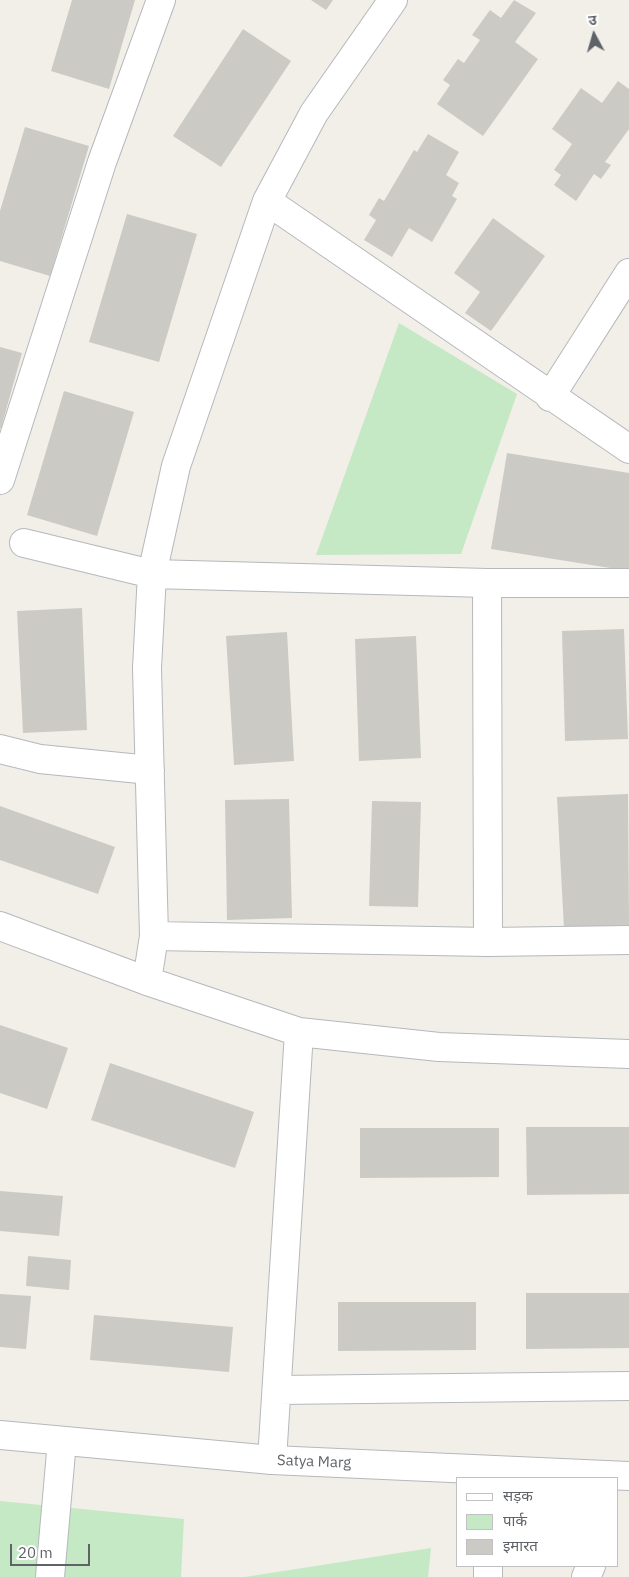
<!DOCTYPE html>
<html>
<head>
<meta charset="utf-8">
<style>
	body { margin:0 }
	#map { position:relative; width:629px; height:1577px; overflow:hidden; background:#f1efe8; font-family:"IBM Plex Sans","Noto Sans Devanagari",sans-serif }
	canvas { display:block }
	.legend { position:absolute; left:456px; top:1477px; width:162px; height:90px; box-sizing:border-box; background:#fff; border:1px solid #bfc1c3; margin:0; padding:6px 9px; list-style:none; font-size:15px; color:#5f6368 }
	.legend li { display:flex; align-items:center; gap:10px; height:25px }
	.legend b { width:25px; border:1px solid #bfc1c3 }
	.north { position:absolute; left:569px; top:10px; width:50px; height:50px; -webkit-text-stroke:4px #fff; paint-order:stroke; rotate:354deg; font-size:14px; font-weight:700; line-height:20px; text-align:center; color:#5f6368 }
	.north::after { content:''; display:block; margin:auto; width:18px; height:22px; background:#5f6368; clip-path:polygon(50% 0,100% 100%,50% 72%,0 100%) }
	.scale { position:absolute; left:10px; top:1544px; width:80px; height:22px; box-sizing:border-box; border:2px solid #5f6368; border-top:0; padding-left:6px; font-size:15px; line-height:18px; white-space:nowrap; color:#5f6368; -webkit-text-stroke:4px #fff; paint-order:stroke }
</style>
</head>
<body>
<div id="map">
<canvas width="629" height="1577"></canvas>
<ul class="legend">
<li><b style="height:6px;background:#fff"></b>सड़क</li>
<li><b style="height:14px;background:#c5e8c5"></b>पार्क</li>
<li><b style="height:14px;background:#cccac5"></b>इमारत</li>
</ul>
<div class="north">उ</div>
<div class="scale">20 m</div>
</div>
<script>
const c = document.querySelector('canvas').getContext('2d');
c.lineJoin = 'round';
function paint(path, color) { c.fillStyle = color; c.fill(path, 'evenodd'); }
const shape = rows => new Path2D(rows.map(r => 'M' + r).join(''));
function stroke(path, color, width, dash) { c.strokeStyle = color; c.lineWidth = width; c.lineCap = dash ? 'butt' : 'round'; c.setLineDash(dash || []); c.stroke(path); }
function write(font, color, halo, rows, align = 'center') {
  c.font = font + ' "IBM Plex Sans",sans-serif'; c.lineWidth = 5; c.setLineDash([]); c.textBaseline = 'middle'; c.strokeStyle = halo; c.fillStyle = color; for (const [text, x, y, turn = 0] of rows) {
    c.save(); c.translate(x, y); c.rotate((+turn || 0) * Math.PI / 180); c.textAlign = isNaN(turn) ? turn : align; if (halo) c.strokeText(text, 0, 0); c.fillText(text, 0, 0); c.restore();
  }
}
const green = shape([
	[399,323,517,394,461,554,316,555],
	[0,1501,184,1519,181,1577,0,1577],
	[431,1548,428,1577,245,1577]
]);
const building = shape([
	[72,0,135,0,109,89,51,71],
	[311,0,333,0,326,10],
	[514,0,536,13,515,42,538,59,483,136,437,104,450,85,443,80,458,59,464,63,480,40,472,35,490,10,501,18],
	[243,29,291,61,221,167,173,136],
	[618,81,629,89,629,129,605,162,611,165,601,179,594,174,576,201,554,185,561,175,554,170,572,144,552,129,581,88,602,103],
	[25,127,89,146,50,276,0,261,0,211],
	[428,134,459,152,446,175,459,183,452,196,457,199,432,242,409,228,392,257,364,240,376,220,369,215,379,198,384,201,414,150,417,152],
	[127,214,197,234,159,362,89,342],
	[493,218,545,256,491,331,465,313,480,292,454,273],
	[0,347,22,353,1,428,0,428],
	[64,391,134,412,97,536,27,515],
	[507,453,629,473,629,571,491,549],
	[82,608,87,730,23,733,17,611],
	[624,629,628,739,565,741,562,631],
	[287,632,294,761,234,765,226,636],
	[416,636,421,758,359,761,355,639],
	[628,794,629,925,564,929,557,797],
	[289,799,292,918,227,920,225,800],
	[372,801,421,802,418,907,369,906],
	[0,806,115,847,98,894,0,860],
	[0,1025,68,1048,47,1109,0,1093],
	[110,1063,254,1112,235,1168,91,1120],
	[526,1127,629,1127,629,1194,527,1195],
	[360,1128,499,1128,499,1177,360,1178],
	[0,1191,63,1196,59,1236,0,1231],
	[28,1256,71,1260,69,1290,26,1286],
	[526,1293,629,1293,629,1348,526,1349],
	[0,1294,31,1296,26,1349,0,1347],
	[338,1302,476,1302,476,1350,338,1351],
	[94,1315,233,1327,229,1372,90,1360]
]);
const minor = shape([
	[267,201,314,113,393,0],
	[550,397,629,273],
	[629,449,267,201,176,466,152,574,487,583,629,583],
	[0,480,102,162,161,0],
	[24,543,152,574,147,668,154,936,147,981],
	[487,583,488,942],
	[0,749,40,759,150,770],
	[0,926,147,981,299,1032,439,1047,629,1054],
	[154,936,488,942,629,940],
	[278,1390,629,1386],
	[272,1460,299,1032],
	[50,1577,62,1441],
	[586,1577,591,1566]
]);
const tertiary = shape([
	[0,1435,272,1460,629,1476],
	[488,1566,488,1577]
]);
const streetNames = [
	["Satya Marg",314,1462,2]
];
paint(green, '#c5e8c5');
paint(building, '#cccac5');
stroke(minor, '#b5b8bc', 30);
stroke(tertiary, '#b5b8bc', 30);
stroke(minor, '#fff', 28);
stroke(tertiary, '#fff', 28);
write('15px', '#5f6368', '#fff', streetNames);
</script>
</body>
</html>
